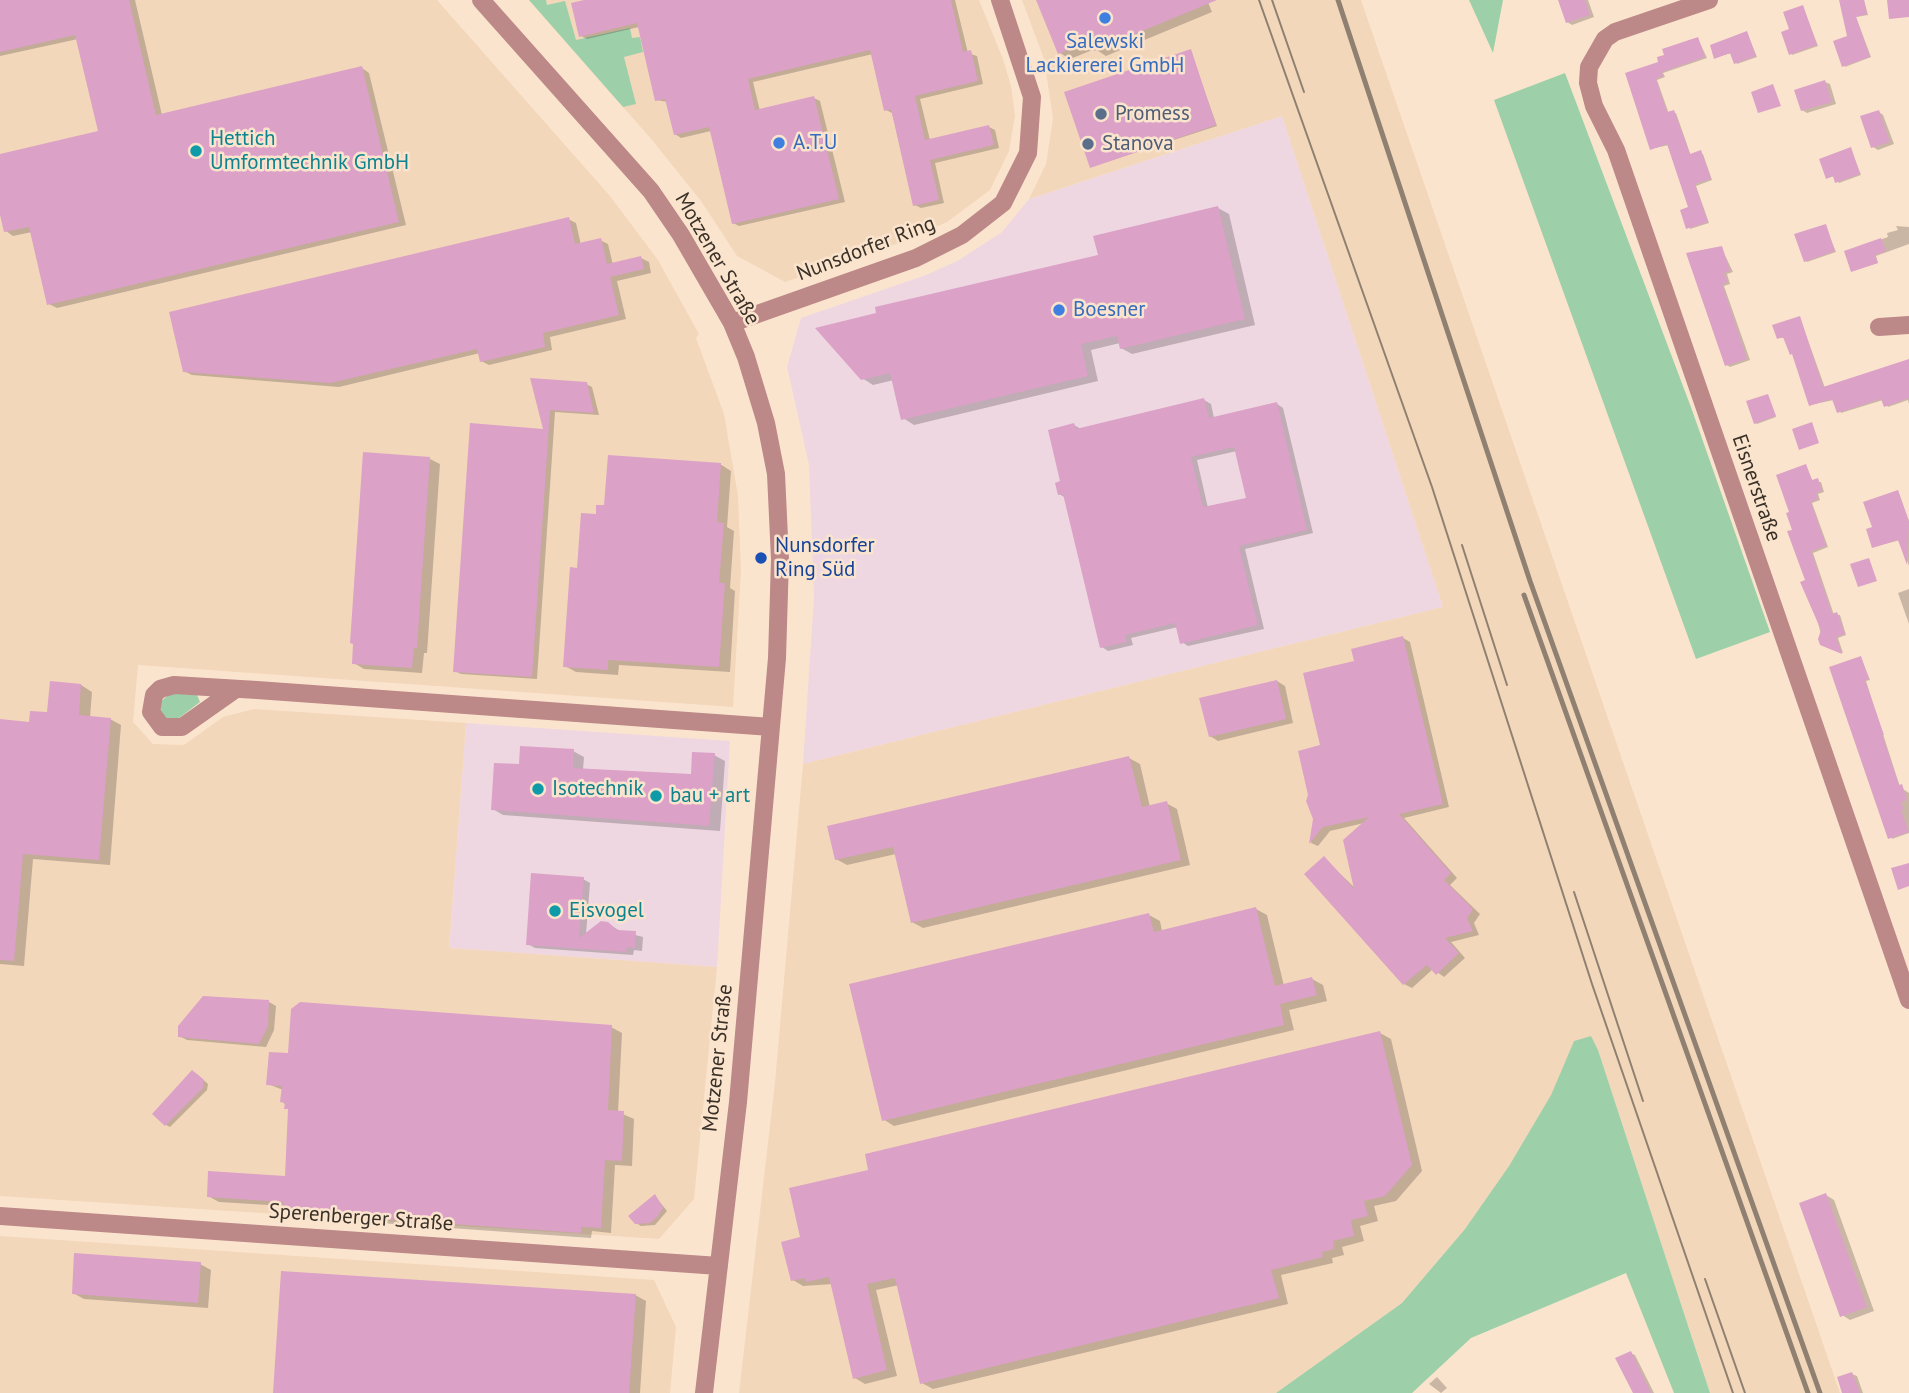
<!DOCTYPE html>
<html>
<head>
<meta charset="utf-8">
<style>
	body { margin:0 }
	canvas { display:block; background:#fbe4cd }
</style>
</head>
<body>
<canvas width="1909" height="1393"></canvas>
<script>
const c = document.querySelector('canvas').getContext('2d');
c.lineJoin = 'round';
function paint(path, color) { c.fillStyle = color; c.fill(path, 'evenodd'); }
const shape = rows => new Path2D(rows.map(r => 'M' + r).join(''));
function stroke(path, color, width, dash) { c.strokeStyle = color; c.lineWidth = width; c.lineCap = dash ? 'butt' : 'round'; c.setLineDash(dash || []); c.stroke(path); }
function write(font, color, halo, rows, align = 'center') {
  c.font = font + ' "PT Sans",sans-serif'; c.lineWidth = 5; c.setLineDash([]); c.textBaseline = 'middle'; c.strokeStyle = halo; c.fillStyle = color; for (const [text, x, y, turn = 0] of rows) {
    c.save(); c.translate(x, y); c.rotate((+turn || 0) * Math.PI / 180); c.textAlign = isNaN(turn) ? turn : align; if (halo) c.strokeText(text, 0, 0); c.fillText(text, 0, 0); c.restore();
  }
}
const commercial = shape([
	[1282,116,1443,607,803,764,814,597,809,465,787,367,801,318,926,275,959,260,1002,232,1029,199],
	[466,723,730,741,717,967,449,948]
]);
const built = shape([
	[0,0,437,0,610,196,658,260,699,334,696,338,724,414,738,496,741,571,733,707,138,665,133,722,153,744,184,745,223,717,254,709,466,723,449,948,717,967,694,1199,659,1239,0,1196],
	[529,0,979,0,1003,59,1011,86,1015,116,1009,151,990,190,947,222,908,240,785,282,737,256,701,201,652,140],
	[1022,0,1361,0,1840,1393,1710,1393,1598,1050,1574,1041,1551,1095,1509,1166,1465,1229,1402,1303,1276,1393,739,1393,775,1082,803,764,1443,607,1282,116,1029,199,1046,164,1053,118,1044,59],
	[0,1236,654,1280,676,1327,670,1393,0,1393]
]);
const green = shape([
	[529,0,546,0,547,5,565,1,576,40,630,28,632,38,640,37,643,52,624,57,636,104,623,107],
	[1469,0,1503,0,1493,53],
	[1565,73,1692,410,1770,632,1696,659,1494,100],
	[171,693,197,695,200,702,179,718,166,718,160,712,160,702],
	[1591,1036,1598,1050,1710,1393,1674,1393,1626,1273,1471,1338,1412,1393,1276,1393,1402,1303,1465,1229,1509,1166,1551,1095,1574,1041]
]);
const shadow = shape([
	[0,0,135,0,162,115,362,68,369,73,406,225,57,308,49,304,32,232,13,236,6,231,0,208,0,156,100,132,78,39,0,56],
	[591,0,955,0,968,53,977,56,983,84,920,99,930,140,989,127,995,130,999,148,935,163,944,203,921,208,915,205,892,113,886,110,873,54,753,82,760,111,814,98,820,101,845,202,739,226,733,223,711,131,681,138,675,134,668,102,656,100,639,27,587,39,581,36],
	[1038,0,1207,0,1212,12,1106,56,1095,49,1070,59,1060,53],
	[1560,0,1588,0,1594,17,1572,25,1567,22],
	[1841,0,1864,0,1868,15,1856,17,1871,57,1845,67,1849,37],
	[1803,7,1818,46,1792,55,1791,30],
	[1747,33,1757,57,1737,64,1732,53,1716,57],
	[1698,39,1707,58,1663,73,1665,77,1657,80,1669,114,1676,113,1691,156,1703,154,1712,180,1696,186,1709,223,1690,229,1690,208,1669,145,1651,149,1627,74,1661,63],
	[1190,51,1217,126,1091,167],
	[1825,82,1830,84,1836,104,1807,113,1802,110],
	[1879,112,1883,115,1894,144,1878,150,1873,147],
	[1851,149,1861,175,1839,183,1835,176,1827,178],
	[1218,208,1229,214,1255,325,1132,354,1121,348,1120,343,1091,350,1098,381,914,425,903,418,894,380,873,385,862,378,1100,256],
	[568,219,576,223,581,245,600,240,608,244,613,265,641,258,649,262,651,273,617,281,626,319,550,337,552,350,489,365,481,361,480,353,339,387,192,375,184,371],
	[1825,226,1836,252,1807,262,1805,260],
	[1896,226,1909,227,1909,244,1876,256,1878,263,1852,271,1846,252,1888,237,1887,233,1898,230],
	[1721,247,1733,272,1727,274,1730,284,1724,286,1750,360,1730,367,1727,365,1689,254],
	[1800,318,1825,388,1909,361,1909,404,1908,400,1888,407,1883,400,1841,413,1834,400,1810,405,1795,356,1786,338,1779,338],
	[533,380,586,384,592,387,599,415,555,412,537,679,461,674,455,671,545,430],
	[1768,396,1776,417,1757,424,1755,423],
	[1204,400,1211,404,1214,418,1277,404,1283,408,1313,533,1245,549,1264,629,1188,646,1182,642,1178,627,1131,638,1133,645,1108,651,1102,647,1066,498,1059,494,1074,425,1081,429],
	[1237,451,1248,499,1208,508,1197,460],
	[430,459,440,464,427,653,424,653,422,673,364,669,354,663],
	[720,464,731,471,727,527,734,531,730,588,735,591,730,672,619,665,618,675,576,672,565,666,597,516,606,507],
	[1806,466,1813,482,1821,482,1824,492,1818,494,1820,500,1812,503,1828,547,1813,553,1834,615,1840,615,1846,635,1838,638,1843,653,1824,646,1794,531],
	[1898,491,1909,521,1909,566,1900,540,1874,547,1874,528],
	[1909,589,1909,624,1898,593],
	[1403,638,1410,642,1449,807,1404,818,1457,878,1450,885,1480,914,1474,923,1479,935,1451,942,1465,958,1444,977,1433,969,1412,988,1404,984,1306,874,1324,858,1356,889,1364,823,1330,831,1318,846,1311,843,1322,746,1356,662],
	[1861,658,1870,680,1866,681,1900,787,1909,793,1909,833,1892,839],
	[1277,681,1285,686,1293,723,1218,741,1210,736],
	[51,683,81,685,92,692,90,718,110,719,121,725,110,865,33,859,24,966,0,964,0,721,31,724,49,714],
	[573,751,584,757,583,770,692,776,714,755,725,761,720,831,503,815,493,809],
	[1129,758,1140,764,1150,807,1166,803,1177,809,1190,865,923,928,912,922,896,854,847,865,836,859],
	[583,879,590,883,586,934,607,923,620,931,643,937,642,951,634,950,633,955,535,948,528,944],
	[1256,909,1267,915,1284,986,1312,979,1323,985,1327,1001,1289,1010,1294,1030,894,1126,883,1119,1149,915,1160,921,1162,931],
	[269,1002,276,1006,274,1030,266,1047,187,1040,179,1036],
	[611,1027,622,1033,618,1112,634,1119,632,1166,615,1165,611,1233,592,1231,591,1238,295,1217,284,1211,285,1206,219,1202,208,1196,286,1178,290,1110,282,1101,283,1090,268,1084,290,1055],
	[1380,1033,1391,1039,1422,1171,1396,1201,1374,1206,1378,1221,1360,1226,1364,1241,1342,1247,1344,1255,1332,1258,1333,1263,1281,1275,1288,1304,933,1389,922,1383,899,1285,876,1290,897,1376,865,1384,855,1378,833,1284,803,1286,793,1280,802,1238,870,1171],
	[197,1074,208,1084,207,1090,170,1127,166,1125],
	[1826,1195,1834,1200,1874,1311,1850,1320,1842,1315],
	[655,1196,667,1211,655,1225,641,1226,636,1223],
	[200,1264,211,1270,208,1308,84,1299,73,1293],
	[635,1295,646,1301,640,1393,275,1393],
	[1630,1353,1635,1355,1654,1393,1635,1393],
	[1852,1374,1857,1376,1863,1393,1844,1393],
	[1437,1377,1447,1388,1441,1393,1429,1384]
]);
const building = shape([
	[0,0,129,0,156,115,362,66,399,222,47,305,29,227,4,232,0,215,0,154,98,131,75,35,0,52],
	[584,0,951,0,963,52,971,50,978,81,915,96,925,140,989,125,994,145,930,160,939,200,913,206,891,109,884,111,870,50,748,79,755,110,814,96,839,199,732,224,709,127,674,135,665,99,655,101,637,23,579,37,571,3],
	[1036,0,1217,0,1094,51,1090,41,1058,54],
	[1558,0,1585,0,1590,15,1566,23],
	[1839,0,1864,0,1867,14,1856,17,1870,57,1842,67,1833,41,1847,36],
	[1887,0,1909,0,1909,17,1889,19],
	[1803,5,1817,45,1789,55,1781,32,1789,29,1783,12],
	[1747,31,1756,56,1734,64,1730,53,1714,59,1710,45],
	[1698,37,1705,57,1662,72,1663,76,1656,79,1667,112,1674,110,1690,154,1701,150,1711,179,1695,184,1708,222,1686,229,1680,210,1688,207,1667,144,1650,150,1625,73,1658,62,1657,57,1664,55,1662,49],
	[1191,49,1216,125,1090,168,1064,92],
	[1825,80,1832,102,1801,111,1794,90],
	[1773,84,1781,106,1758,113,1751,92],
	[1879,110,1890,142,1871,148,1860,116],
	[1851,147,1860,174,1835,183,1833,176,1826,179,1819,159],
	[1218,206,1245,319,1120,349,1117,336,1081,344,1088,376,901,420,890,373,861,380,815,328,876,313,875,307,1098,255,1093,236],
	[569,217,575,244,601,238,607,264,641,256,644,269,610,277,619,315,543,333,545,347,480,362,477,349,330,383,183,372,169,312],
	[1826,224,1835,251,1804,262,1794,234],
	[1881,238,1886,251,1875,255,1878,263,1851,272,1844,251],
	[1722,246,1730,271,1724,273,1728,282,1722,284,1747,359,1725,366,1686,253],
	[1800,316,1823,387,1909,359,1909,398,1884,407,1881,399,1837,413,1832,399,1809,406,1792,354,1790,355,1783,337,1777,339,1772,325],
	[530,378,587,382,594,413,550,410,532,677,453,672,470,423,543,429],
	[1768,394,1776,416,1754,424,1746,401],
	[1204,398,1209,418,1277,402,1307,530,1239,546,1258,625,1180,644,1175,623,1125,635,1127,642,1100,648,1063,494,1058,495,1055,483,1060,481,1048,430,1074,423,1076,429],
	[1234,447,1246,498,1203,507,1191,457],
	[1812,422,1819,443,1799,450,1792,429],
	[363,452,430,457,417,648,414,648,412,668,352,664,353,644,350,643],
	[608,455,721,463,717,522,724,523,719,583,725,583,719,667,608,660,608,670,563,667,570,567,577,568,581,513,596,514,596,505,604,505],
	[1806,464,1812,480,1818,478,1822,491,1816,493,1818,499,1811,502,1826,546,1811,551,1832,614,1837,612,1845,634,1836,637,1842,654,1820,645,1818,639,1821,630,1800,582,1805,580,1787,531,1792,530,1786,513,1789,512,1776,475],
	[1898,490,1909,522,1907,565,1898,540,1872,548,1866,529,1872,527,1863,502],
	[1869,558,1877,581,1858,587,1850,564],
	[1403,636,1443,804,1399,814,1451,873,1444,880,1473,909,1467,918,1473,931,1445,938,1459,953,1436,975,1427,965,1403,985,1304,874,1324,856,1354,889,1343,840,1369,817,1323,827,1309,844,1313,819,1306,801,1308,795,1298,751,1320,745,1303,673,1354,661,1351,649],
	[1861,656,1869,679,1865,680,1884,735,1882,735,1899,785,1902,784,1907,800,1901,802,1904,809,1901,810,1909,832,1888,839,1829,667],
	[1277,680,1286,719,1209,737,1199,698],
	[50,681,81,684,79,715,111,718,99,860,23,854,14,961,0,960,0,719,29,722,30,711,47,712],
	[520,746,574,749,573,768,691,774,692,752,715,753,709,826,491,810,494,763,519,764],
	[1129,756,1142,807,1167,801,1181,860,911,923,893,847,835,860,827,826],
	[1909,863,1909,886,1898,890,1891,868],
	[531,873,584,877,579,938,601,921,608,922,617,930,636,931,635,948,627,947,626,952,526,945],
	[1256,907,1275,986,1312,977,1317,995,1280,1004,1284,1025,882,1121,849,984,1149,913,1154,932],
	[203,996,269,1000,268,1026,259,1044,178,1037,178,1026],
	[300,1002,612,1025,608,1110,624,1111,622,1161,605,1160,601,1228,581,1227,581,1233,283,1212,283,1202,207,1197,208,1171,285,1176,288,1109,284,1109,285,1103,280,1102,282,1086,266,1085,269,1052,288,1053,291,1009],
	[1380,1031,1412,1165,1385,1196,1364,1201,1368,1216,1351,1220,1354,1236,1333,1241,1334,1249,1322,1252,1323,1257,1271,1270,1279,1298,920,1384,895,1278,867,1284,887,1370,853,1379,829,1277,806,1282,805,1278,791,1281,781,1242,800,1237,789,1188,868,1170,865,1154],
	[192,1070,204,1080,203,1088,165,1126,152,1114],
	[1826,1193,1867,1307,1840,1317,1799,1203],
	[655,1194,663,1208,657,1217,650,1223,635,1224,628,1216],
	[74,1253,201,1262,198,1303,72,1294],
	[281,1271,636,1294,629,1393,273,1393],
	[1631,1351,1651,1393,1633,1393,1615,1358],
	[1852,1372,1860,1393,1842,1393,1837,1377]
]);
const minor = shape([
	[481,0,651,191,681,235,732,323,746,357,766,423,776,474,780,559,777,658,738,1102,704,1393],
	[1709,0,1615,32,1605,39,1589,67,1588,83,1594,106,1616,150,1909,1000],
	[732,323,916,258,962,235,1003,203,1028,153,1032,97,1000,0],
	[1879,327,1909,325],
	[236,689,182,727,162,727,151,712,154,695,160,689,174,685,257,690,771,727],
	[0,1216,719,1266]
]);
const tram = shape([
	[1259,0,1432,487,1592,984,1733,1393],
	[1272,0,1304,92],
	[1462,545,1507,685],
	[1574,892,1643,1101],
	[1705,1279,1745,1393]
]);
const rail = shape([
	[1338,0,1530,581,1820,1393],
	[1524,595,1808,1393]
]);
const markers = [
	[1105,18,7,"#3f7fe0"],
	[1101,114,7,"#5c6f8a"],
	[779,143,7,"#3f7fe0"],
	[1088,144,7,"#5c6f8a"],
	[196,151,7,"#0f9aa8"],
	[1059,310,7,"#3f7fe0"],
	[761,558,7,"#1a4fb4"],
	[538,789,7,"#0f9aa8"],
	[656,796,7,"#0f9aa8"],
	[555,911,7,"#0f9aa8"]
];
const shopNames = [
	["Salewski",1105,42,"center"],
	["Lackiererei GmbH",1105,66,"center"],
	["A.T.U",793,143],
	["Boesner",1073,310]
];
const serviceNames = [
	["Promess",1115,114],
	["Stanova",1102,144]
];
const cultureNames = [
	["Hettich",210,139],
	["Umformtechnik GmbH",210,163],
	["Isotechnik",552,789],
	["bau + art",670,796],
	["Eisvogel",569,911]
];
const streetNames = [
	["Nunsdorfer Ring",866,249,-21],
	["Motzener Straße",717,259,60],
	["Eisnerstraße",1756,488,71],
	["Motzener Straße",718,1058,-84],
	["Sperenberger Straße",361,1218,4]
];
const transitNames = [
	["Nunsdorfer",775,546],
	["Ring Süd",775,570]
];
paint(commercial, '#efd7e2');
paint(built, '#f3d7bb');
paint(green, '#9dd0a9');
paint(shadow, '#0003');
paint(building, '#dba1c7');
stroke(minor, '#bc8888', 18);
stroke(tram, '#8f8071', 2);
stroke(rail, '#8f8071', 5);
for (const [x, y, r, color] of markers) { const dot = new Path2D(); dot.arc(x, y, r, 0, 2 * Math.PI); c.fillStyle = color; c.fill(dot); stroke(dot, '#fbe4cd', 2.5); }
write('21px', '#366cbe', '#fbe4cd', shopNames, 'left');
write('21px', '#4e5e75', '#fbe4cd', serviceNames, 'left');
write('21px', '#0d838f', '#fbe4cd', cultureNames, 'left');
write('21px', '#393027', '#fbe4cd', streetNames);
write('21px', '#164399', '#fbe4cd', transitNames, 'left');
</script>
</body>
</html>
